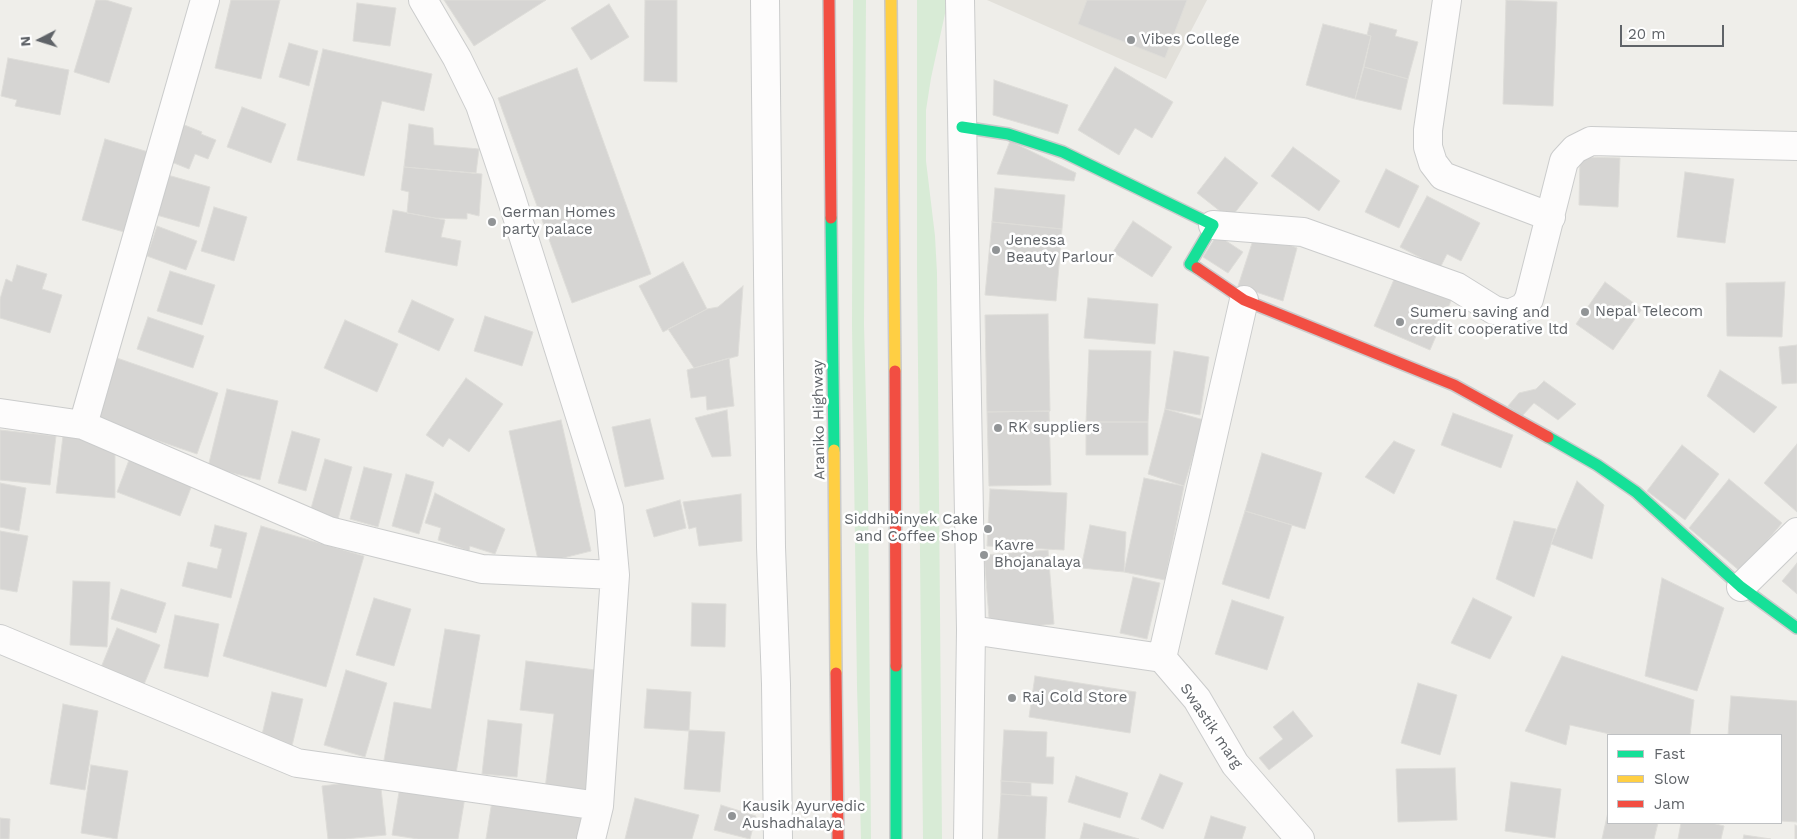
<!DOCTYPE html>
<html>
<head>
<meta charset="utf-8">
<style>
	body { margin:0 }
	#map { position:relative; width:1797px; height:839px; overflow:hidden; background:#efeeea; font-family:"Work Sans",sans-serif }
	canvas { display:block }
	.legend { position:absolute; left:1607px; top:734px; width:175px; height:90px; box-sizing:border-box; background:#fff; border:1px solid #bfc1c3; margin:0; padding:6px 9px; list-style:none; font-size:15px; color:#5f6368 }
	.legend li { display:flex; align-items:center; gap:10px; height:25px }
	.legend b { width:25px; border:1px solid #bfc1c3 }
	.north { position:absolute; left:15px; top:15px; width:50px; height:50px; -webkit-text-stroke:4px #fff; paint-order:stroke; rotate:265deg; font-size:14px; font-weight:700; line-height:20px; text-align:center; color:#5f6368 }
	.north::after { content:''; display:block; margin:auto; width:18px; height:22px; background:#5f6368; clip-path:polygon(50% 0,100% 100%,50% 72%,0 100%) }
	.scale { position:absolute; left:1620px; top:25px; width:104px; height:22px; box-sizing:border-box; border:2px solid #5f6368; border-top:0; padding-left:6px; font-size:15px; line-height:18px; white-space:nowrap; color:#5f6368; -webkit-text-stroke:4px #fff; paint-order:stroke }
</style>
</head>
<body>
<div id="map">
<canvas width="1797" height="839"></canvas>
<ul class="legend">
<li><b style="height:6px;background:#16e098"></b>Fast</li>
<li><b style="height:6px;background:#ffcf43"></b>Slow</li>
<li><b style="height:6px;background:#f24e42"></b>Jam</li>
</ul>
<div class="north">N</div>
<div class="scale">20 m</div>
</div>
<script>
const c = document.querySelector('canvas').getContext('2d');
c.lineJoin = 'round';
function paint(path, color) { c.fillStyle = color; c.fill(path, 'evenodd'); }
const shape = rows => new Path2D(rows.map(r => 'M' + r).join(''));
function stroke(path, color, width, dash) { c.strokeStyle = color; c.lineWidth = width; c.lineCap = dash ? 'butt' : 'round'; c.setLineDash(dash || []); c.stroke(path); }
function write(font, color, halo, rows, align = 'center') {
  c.font = font + ' "Work Sans",sans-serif'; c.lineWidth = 5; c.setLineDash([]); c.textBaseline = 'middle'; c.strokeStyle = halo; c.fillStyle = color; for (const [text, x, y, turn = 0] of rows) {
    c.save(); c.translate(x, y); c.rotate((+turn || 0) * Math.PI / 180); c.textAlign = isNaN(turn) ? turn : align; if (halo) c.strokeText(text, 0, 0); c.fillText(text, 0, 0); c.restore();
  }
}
const education = shape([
	[987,0,1207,0,1166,79]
]);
const green = shape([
	[853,0,866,0,864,324,868,483,871,839,861,839,857,686,852,325],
	[917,0,948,0,931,78,926,110,926,161,935,236,937,273,942,839,923,839,917,270]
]);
const building = shape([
	[96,0,106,0,132,8,109,83,74,72,96,0],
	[231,0,280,0,261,79,215,68,231,0],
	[444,0,546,0,474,46,444,0],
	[645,0,677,0,677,82,644,81,645,0],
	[1087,0,1187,0,1165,58,1078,24,1087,0],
	[1506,0,1557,2,1553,106,1503,104,1506,0],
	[357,3,396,8,390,46,353,41,357,3],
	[609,4,629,37,591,60,571,28,609,4],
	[1370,23,1397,30,1395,36,1418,42,1408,79,1364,67,1371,36,1367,35,1370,23],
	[1323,24,1371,36,1355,99,1306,85,1323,24],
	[289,43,318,51,309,86,279,77,289,43],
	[323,49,432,74,424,111,382,101,364,176,297,160,323,49],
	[8,58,69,70,60,115,15,106,17,100,1,96,8,58],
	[1115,67,1173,102,1152,138,1135,128,1119,155,1078,130,1115,67],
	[1364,67,1408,79,1401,110,1355,99,1364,67],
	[577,68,651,274,572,303,498,98,577,68],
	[994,80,1068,105,1058,134,993,115,994,80],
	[242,107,286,124,271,163,227,147,242,107],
	[182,124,202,132,201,134,216,140,208,159,195,154,189,169,169,161,182,124],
	[409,124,433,128,434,145,479,149,476,173,404,167,409,124],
	[105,139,155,154,131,234,82,220,105,139],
	[1010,141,1076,173,1074,181,997,174,1010,141],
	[1293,147,1340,181,1319,211,1271,176,1293,147],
	[1225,157,1258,183,1230,219,1197,193,1225,157],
	[1580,157,1620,158,1618,207,1579,205,1580,157],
	[404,167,482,174,479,216,467,213,467,219,435,218,407,213,409,192,401,190,404,167],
	[1386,169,1419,186,1399,228,1365,212,1386,169],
	[1685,172,1734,179,1725,243,1677,237,1685,172],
	[164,174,210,187,199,227,153,214,164,174],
	[995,188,1065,195,1062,229,992,222,995,188],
	[1427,196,1480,223,1461,261,1447,254,1440,268,1400,247,1427,196],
	[214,207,247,217,234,261,201,251,214,207],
	[393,210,445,220,441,237,461,241,457,266,385,252,393,210],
	[1133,221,1172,247,1152,277,1113,252,1133,221],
	[992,222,1062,229,1056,301,985,295,992,222],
	[157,226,197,241,186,270,147,256,157,226],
	[1256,231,1297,248,1283,301,1238,286,1256,231],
	[1217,235,1243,252,1228,273,1203,257,1217,235],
	[683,262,707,309,663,332,639,286,683,262],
	[17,265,47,274,42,289,62,295,50,333,0,318,0,299,6,279,12,282,17,265],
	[1399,268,1454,294,1430,350,1374,326,1399,268],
	[170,271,215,285,202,325,157,311,170,271],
	[1605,282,1642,309,1613,350,1576,324,1605,282],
	[1785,282,1782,337,1727,336,1726,283,1785,282],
	[743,286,738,356,694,368,668,329,707,309,718,307,743,286],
	[1088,298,1158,304,1155,344,1084,338,1088,298],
	[412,300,454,319,439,351,398,332,412,300],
	[1048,314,1050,411,987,412,985,315,1048,314],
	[485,316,533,332,522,366,474,351,485,316],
	[148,317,204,336,193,368,137,349,148,317],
	[345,320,398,344,377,392,324,368,345,320],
	[1797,345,1797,383,1782,384,1779,347,1797,345],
	[1089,350,1151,351,1148,422,1086,422,1089,350],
	[1174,351,1209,357,1200,415,1165,409,1174,351],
	[114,357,218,393,197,454,94,419,114,357],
	[729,358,734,406,707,410,706,396,691,398,687,370,729,358],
	[1720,370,1777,407,1754,433,1707,396,1720,370],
	[466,378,503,404,469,452,449,438,443,447,426,435,466,378],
	[1544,381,1576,404,1558,420,1534,403,1522,416,1508,406,1519,393,1536,389,1544,381],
	[227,389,278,401,260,480,208,467,227,389],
	[1165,409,1204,420,1184,486,1148,474,1165,409],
	[727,410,731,456,712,457,695,418,727,410],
	[1049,411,1051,485,989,486,987,412,1049,411],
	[1453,413,1513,435,1501,468,1441,445,1453,413],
	[650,419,664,479,625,487,612,427,650,419],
	[561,420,591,551,539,564,509,431,561,420],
	[1086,422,1148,422,1148,455,1086,455,1086,422],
	[0,430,56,436,50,485,0,480,0,430],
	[292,431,320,439,306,491,278,483,292,431],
	[63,436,115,442,115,498,56,493,63,436],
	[1394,441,1415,450,1394,494,1365,477,1394,441],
	[1797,444,1797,512,1764,483,1797,444],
	[1682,445,1719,474,1685,520,1647,491,1682,445],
	[1262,453,1322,473,1305,529,1245,511,1262,453],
	[325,459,352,467,338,519,310,512,325,459],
	[129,460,192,485,180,516,117,492,129,460],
	[364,467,392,474,378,527,350,519,364,467],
	[406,474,434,482,419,534,392,526,406,474],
	[1144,478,1184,486,1165,580,1124,572,1144,478],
	[1729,479,1782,523,1741,572,1689,528,1729,479],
	[1577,481,1604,505,1592,559,1551,544,1577,481],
	[0,483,26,488,19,531,0,527,0,483],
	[990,489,1067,493,1064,550,987,546,990,489],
	[435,493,505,529,495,554,470,546,469,551,438,540,441,528,425,523,435,493],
	[741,494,742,541,699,546,696,527,689,529,683,502,741,494],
	[680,500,686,528,654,537,646,510,680,500],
	[1245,511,1292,525,1269,599,1222,584,1245,511],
	[1514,521,1556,529,1534,597,1496,579,1514,521],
	[215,525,247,533,231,598,182,586,188,562,217,569,222,549,210,546,215,525],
	[1090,525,1126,532,1124,572,1081,568,1090,525],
	[261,526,364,556,326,687,223,656,261,526],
	[0,531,28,536,17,592,0,589,0,531],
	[1048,550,1054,624,990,630,984,555,1048,550],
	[1797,563,1797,594,1782,581,1797,563],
	[1133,577,1160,583,1147,639,1120,633,1133,577],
	[1662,578,1724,608,1697,691,1645,676,1662,578],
	[73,581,110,582,107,647,70,645,73,581],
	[121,589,166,603,156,633,111,619,121,589],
	[374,598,411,609,394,666,356,655,374,598],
	[1473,598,1512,617,1490,659,1451,643,1473,598],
	[1232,600,1284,617,1267,670,1215,654,1232,600],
	[692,603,726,604,725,647,691,646,692,603],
	[175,615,219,624,208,677,164,668,175,615],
	[117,628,160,645,143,687,100,670,117,628],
	[445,629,480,635,455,779,383,766,394,702,431,709,445,629],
	[1562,656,1694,700,1690,735,1614,735,1570,725,1566,745,1525,731,1562,656],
	[526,661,603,671,588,794,545,789,554,714,520,710,526,661],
	[346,670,387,683,365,757,324,745,346,670],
	[1035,676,1136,692,1130,733,1029,717,1035,676],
	[1418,683,1457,695,1440,755,1401,743,1418,683],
	[647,689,691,692,689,731,644,728,647,689],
	[272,692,303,699,292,746,261,739,272,692],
	[1731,696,1797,701,1797,822,1781,821,1781,735,1728,735,1731,696],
	[63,704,98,711,85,790,50,784,63,704],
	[1293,711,1313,736,1269,770,1259,758,1283,739,1273,727,1293,711],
	[488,720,522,724,517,777,482,774,488,720],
	[689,730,725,732,720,792,684,789,689,730],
	[1004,730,1047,732,1046,757,1054,757,1053,784,1001,781,1004,730],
	[91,765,128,771,117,839,81,833,91,765],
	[1455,768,1457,820,1398,822,1396,769,1455,768],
	[1160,774,1183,783,1163,829,1141,819,1160,774],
	[1076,776,1128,793,1120,818,1068,802,1076,776],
	[380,779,386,835,345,839,328,839,322,786,380,779],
	[1001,781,1031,783,1031,796,1001,794,1001,781],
	[1511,782,1561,789,1555,838,1505,831,1511,782],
	[400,786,465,797,458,839,418,839,392,835,400,786],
	[1001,794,1047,797,1045,839,998,839,1001,794],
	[635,798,699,815,692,839,625,839,635,798],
	[492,801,584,815,580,839,486,839,492,801],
	[721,805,756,816,750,839,714,830,721,805],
	[1608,812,1608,823,1658,823,1654,839,1602,839,1608,812],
	[1211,816,1246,827,1242,839,1204,839,1211,816],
	[0,818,10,819,9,839,0,839,0,818],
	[1084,823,1139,839,1080,839,1084,823],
	[1681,823,1712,823,1724,826,1721,839,1678,839,1681,823],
	[1795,825,1797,826,1797,839,1795,839,1795,825],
	[1744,835,1771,839,1743,839,1744,835]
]);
const street = shape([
	[423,0,457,58,480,105,511,197,609,508,615,575,599,806,591,839],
	[765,0,771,547,776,684,778,839],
	[960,0,971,630,968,839],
	[1447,0,1428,130,1428,147,1433,163,1443,176,1551,217],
	[1213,225,1303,232,1457,287,1494,310,1509,314,1524,307,1529,299,1564,161,1575,149,1591,141,1797,146],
	[0,413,83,425,329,531,482,569,615,575],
	[83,425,205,0],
	[1741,587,1797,532],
	[971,630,1162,658],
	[0,639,297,763,599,806],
	[1162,658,1244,300],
	[1162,658,1197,699,1235,764,1300,839]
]);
const fast = shape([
	[962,127,1008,134,1063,152,1213,225,1190,264,1197,268],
	[831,218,834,450],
	[1548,437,1597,465,1636,492,1741,587,1797,628],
	[896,666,896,839]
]);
const slow = shape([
	[891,0,895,371],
	[834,450,836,673]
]);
const jam = shape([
	[829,0,831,218],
	[1197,268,1244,300,1454,385,1548,437],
	[895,371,896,666],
	[836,673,838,839]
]);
const markers = [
	[1131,40,5,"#919496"],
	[492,222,5,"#919496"],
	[996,250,5,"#919496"],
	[1585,312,5,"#919496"],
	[1400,322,5,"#919496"],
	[998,428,5,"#919496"],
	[988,529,5,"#919496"],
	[984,555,5,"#919496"],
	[1012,698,5,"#919496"],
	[732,816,5,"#919496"]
];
const poiNames = [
	["Vibes College",1141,40],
	["German Homes",502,213],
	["party palace",502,230],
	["Jenessa",1006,241],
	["Beauty Parlour",1006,258],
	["Nepal Telecom",1595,312],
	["Sumeru saving and",1410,313],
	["credit cooperative ltd",1410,330],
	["RK suppliers",1008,428],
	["Siddhibinyek Cake",978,520,"right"],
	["and Coffee Shop",978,537,"right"],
	["Kavre",994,546],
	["Bhojanalaya",994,563],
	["Raj Cold Store",1022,698],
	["Kausik Ayurvedic",742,807],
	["Aushadhalaya",742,824]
];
const streetNames = [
	["Araniko Highway",819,420,-91],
	["Swastik marg",1211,726,56]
];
paint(education, '#e2e0da');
paint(green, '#d8ebd6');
paint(building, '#d6d5d3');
stroke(building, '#deddd9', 1);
stroke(street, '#cbcccc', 30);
stroke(fast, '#cacacb', 14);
stroke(slow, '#cacacb', 14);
stroke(jam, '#cacacb', 14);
stroke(street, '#fdfcfc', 28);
stroke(fast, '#16e098', 11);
stroke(slow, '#ffcf43', 11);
stroke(jam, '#f24e42', 11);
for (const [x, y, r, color] of markers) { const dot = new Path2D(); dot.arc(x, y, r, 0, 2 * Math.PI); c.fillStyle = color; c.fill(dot); stroke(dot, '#fff', 2); }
write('15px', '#5f6368', '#fff', poiNames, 'left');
write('15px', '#5f6368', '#fff', streetNames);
</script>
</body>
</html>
